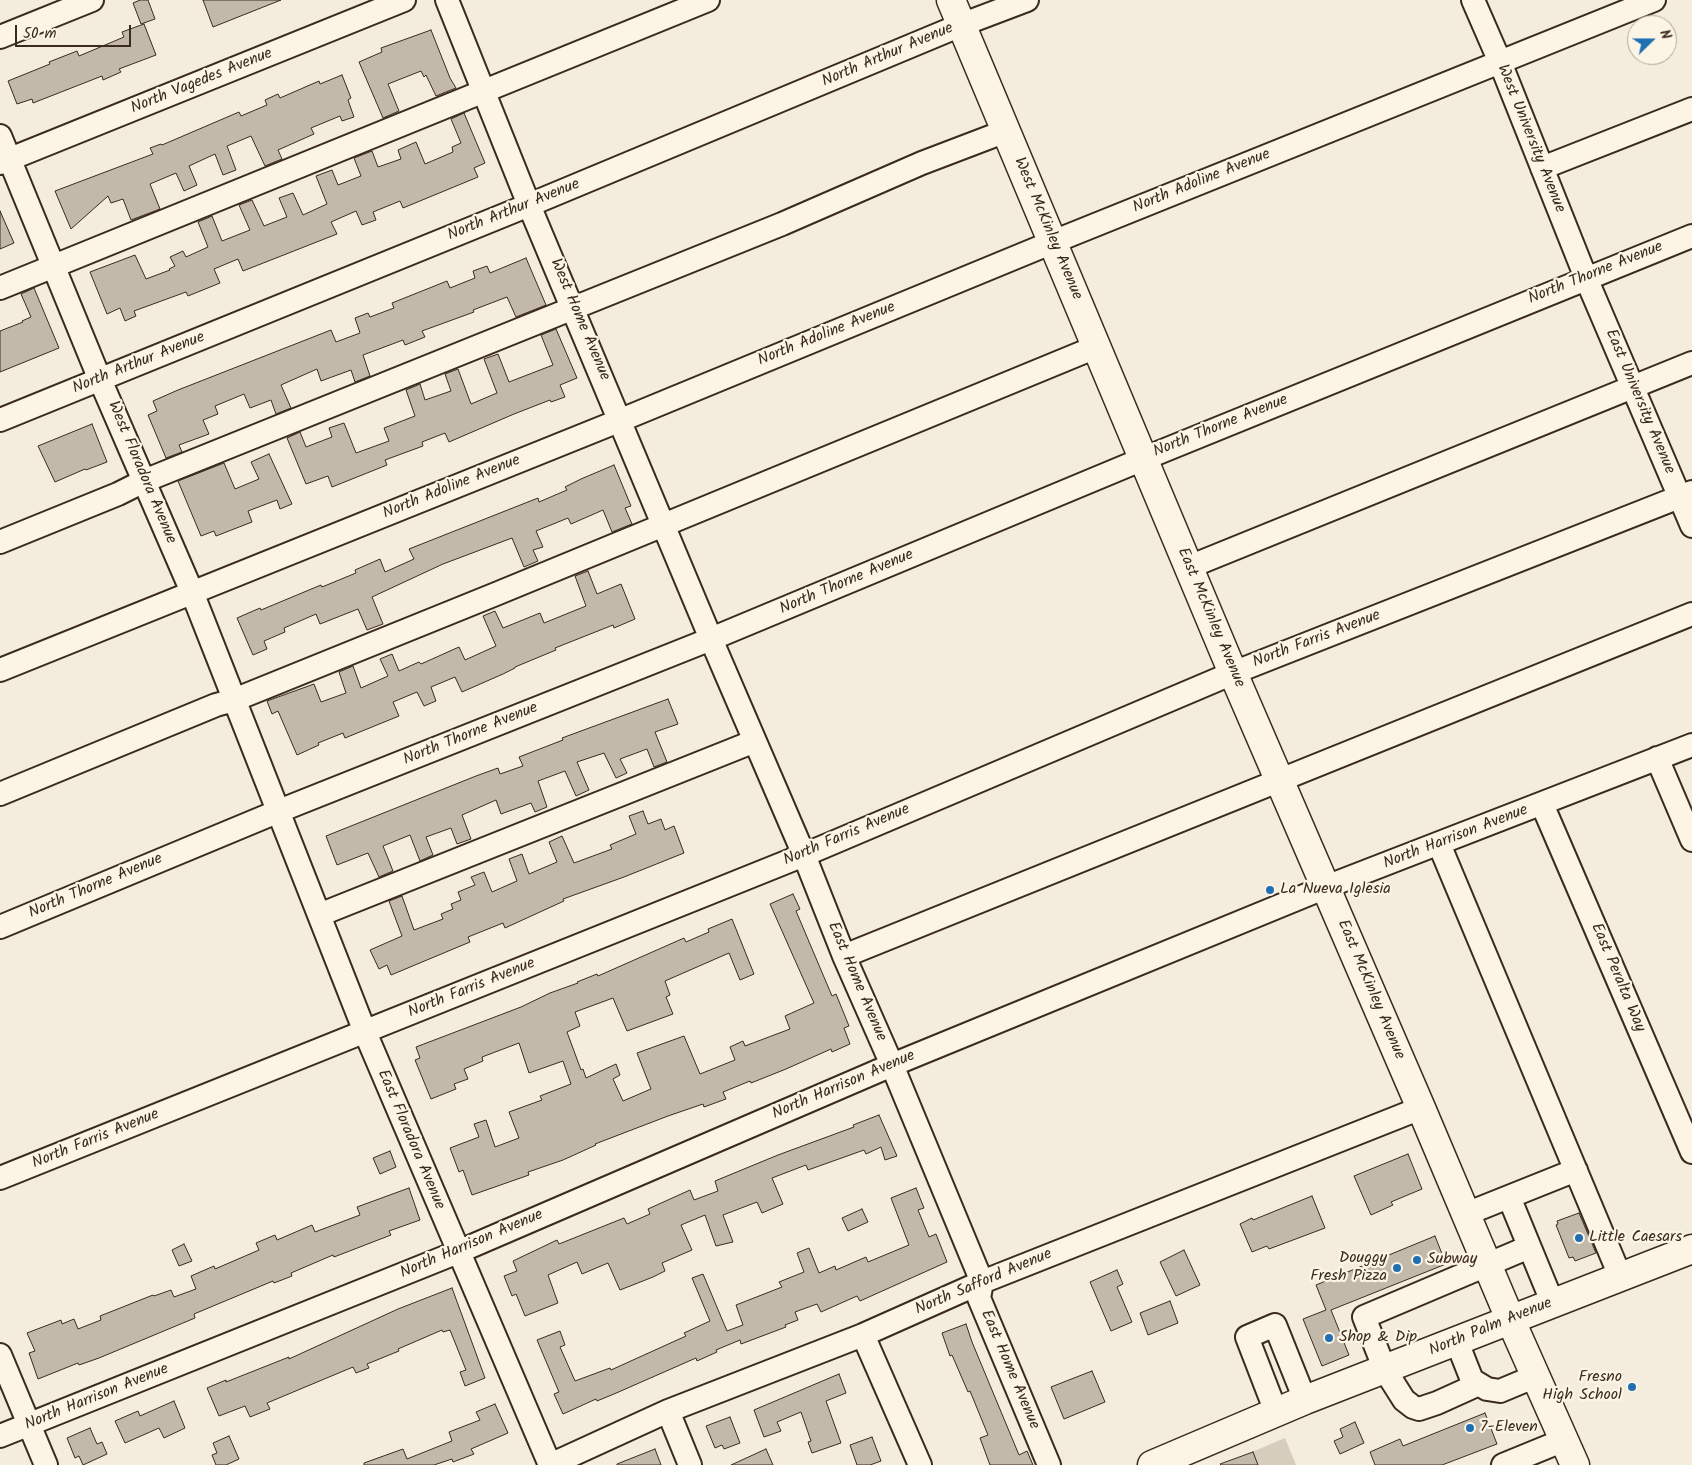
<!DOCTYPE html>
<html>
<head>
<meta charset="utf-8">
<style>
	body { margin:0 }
	#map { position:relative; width:1692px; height:1465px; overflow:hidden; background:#f4eddd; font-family:Kalam,sans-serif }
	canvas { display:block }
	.north { position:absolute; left:1627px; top:15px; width:50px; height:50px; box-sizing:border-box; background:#fcf5e5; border:1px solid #afa495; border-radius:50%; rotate:68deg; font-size:14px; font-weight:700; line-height:20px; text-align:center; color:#3b2a1e }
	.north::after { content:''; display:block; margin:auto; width:18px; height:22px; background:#1f6fb2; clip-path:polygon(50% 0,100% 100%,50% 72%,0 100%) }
	.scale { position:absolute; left:15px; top:25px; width:116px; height:22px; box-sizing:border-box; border:2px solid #3b2a1e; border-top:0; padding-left:6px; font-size:15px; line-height:18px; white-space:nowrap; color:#3b2a1e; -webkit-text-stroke:4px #fcf5e5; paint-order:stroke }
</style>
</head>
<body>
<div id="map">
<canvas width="1692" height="1465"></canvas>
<div class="north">N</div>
<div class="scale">50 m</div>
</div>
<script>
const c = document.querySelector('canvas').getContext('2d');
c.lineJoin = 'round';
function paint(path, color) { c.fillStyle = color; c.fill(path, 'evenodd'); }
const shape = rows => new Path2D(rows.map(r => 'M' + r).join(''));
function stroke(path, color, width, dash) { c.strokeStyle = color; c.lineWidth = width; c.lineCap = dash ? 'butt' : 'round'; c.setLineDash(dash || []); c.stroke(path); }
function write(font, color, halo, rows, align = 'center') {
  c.font = font + ' Kalam,sans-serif'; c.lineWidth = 4.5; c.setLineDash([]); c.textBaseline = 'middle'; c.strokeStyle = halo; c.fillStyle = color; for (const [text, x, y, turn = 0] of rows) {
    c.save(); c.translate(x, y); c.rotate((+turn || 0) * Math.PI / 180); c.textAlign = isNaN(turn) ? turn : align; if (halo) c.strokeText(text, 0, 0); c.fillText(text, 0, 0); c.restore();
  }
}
const green = shape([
	[1285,1438,1296,1465,1257,1465,1252,1452]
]);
const building = shape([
	[140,0,148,0,155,19,141,24,133,3,140,0],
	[203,0,281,0,213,27,203,0],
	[144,24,156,55,119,69,121,72,103,80,102,76,33,103,32,99,17,104,8,81,50,64,49,62,77,51,79,56,124,37,122,32,144,24],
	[431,30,450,78,456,88,436,96,426,75,424,77,421,71,388,84,399,111,383,118,359,62,382,52,381,48,431,30],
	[342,75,351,98,348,100,354,117,342,121,340,116,311,128,314,134,278,150,282,159,265,166,251,136,227,146,236,170,223,175,215,154,189,166,197,185,184,191,176,173,150,184,160,209,131,220,123,199,111,203,108,196,71,229,55,191,153,154,150,148,161,144,162,145,239,112,241,116,267,105,265,100,278,94,280,98,319,81,320,84,342,75],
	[464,113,485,163,474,168,478,177,403,208,400,201,373,212,376,220,362,225,356,211,331,222,337,234,243,271,238,259,214,269,220,283,188,296,186,292,134,311,136,316,125,321,120,308,107,314,90,272,135,255,146,279,170,270,169,269,175,266,170,257,183,251,186,257,208,247,198,222,212,216,222,241,250,230,239,205,252,200,264,226,287,217,279,198,293,193,303,215,327,204,316,176,332,170,338,185,361,176,354,158,372,151,378,167,401,159,398,150,416,142,425,164,453,152,452,147,461,143,451,119,464,113],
	[0,211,14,243,0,249,0,211],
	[526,258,546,305,516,317,507,297,473,310,474,312,422,331,425,337,405,345,403,340,363,355,370,376,355,382,351,370,321,381,317,369,281,385,291,408,276,414,271,400,250,408,244,394,215,406,218,414,203,420,209,434,179,445,182,452,166,458,148,415,157,411,153,401,178,390,331,330,336,342,360,333,355,318,368,313,370,317,394,308,392,303,447,281,450,288,475,278,473,271,487,266,490,273,526,258],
	[34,288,59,348,0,372,0,331,23,322,22,321,31,317,21,294,34,288],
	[556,329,577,378,560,385,565,397,551,402,550,400,514,414,449,442,445,433,422,442,423,446,385,460,387,465,332,487,328,476,306,484,287,438,300,432,306,447,332,437,329,428,344,423,356,453,389,441,384,428,415,416,406,390,420,384,425,400,451,391,445,374,458,369,471,404,497,393,484,359,498,354,509,382,553,365,541,335,556,329],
	[92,424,107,462,86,470,85,469,55,482,38,446,92,424],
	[269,454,292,504,280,509,277,500,248,511,252,522,216,536,214,531,201,536,178,481,224,463,235,489,259,479,251,462,269,454],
	[614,465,631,506,625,508,632,524,612,532,603,510,571,524,568,518,536,531,543,547,533,550,538,561,524,567,512,538,443,564,372,597,383,624,367,630,358,609,320,624,316,614,284,628,285,632,264,641,267,649,253,655,237,618,260,608,261,610,321,585,322,587,356,573,355,570,380,559,385,572,414,559,409,549,538,498,539,502,567,490,565,487,581,479,614,465],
	[588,571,597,594,621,584,635,619,614,628,613,625,555,648,556,650,515,667,515,668,503,674,462,692,455,677,431,687,436,701,424,706,417,692,393,702,399,716,345,738,343,733,318,743,319,745,297,755,278,711,272,714,267,701,314,684,321,702,346,693,339,672,353,666,361,688,388,676,380,659,392,654,399,671,419,662,421,664,459,647,465,660,496,646,483,616,495,611,503,628,540,613,544,623,586,606,575,576,588,571],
	[668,699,678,724,655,732,667,762,654,767,647,749,620,759,627,773,616,778,604,753,577,762,589,790,576,796,565,771,538,781,547,807,535,812,531,803,501,814,496,800,462,815,471,839,457,844,451,828,426,837,433,855,420,861,410,835,383,846,393,871,379,877,368,853,337,865,326,836,476,776,498,768,500,774,523,766,519,757,563,740,562,738,668,699],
	[643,811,648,824,661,819,665,830,674,826,684,853,624,877,563,899,564,901,505,928,503,923,468,937,470,942,391,975,387,965,379,969,370,950,402,936,389,901,402,896,414,930,443,919,441,914,453,909,451,904,461,900,458,892,475,885,471,877,484,872,492,892,517,881,509,859,522,854,529,874,557,862,549,842,562,836,574,863,612,849,610,845,636,834,629,816,643,811],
	[793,894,800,909,796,911,832,996,836,994,849,1026,844,1028,850,1044,832,1052,831,1049,786,1069,751,1083,750,1081,723,1092,726,1099,704,1107,703,1104,668,1116,595,1144,596,1145,563,1160,528,1172,529,1175,472,1195,463,1170,459,1172,450,1148,479,1137,474,1124,486,1120,495,1147,519,1138,509,1112,542,1100,540,1096,571,1084,563,1061,529,1073,519,1043,482,1057,483,1061,464,1069,468,1079,454,1084,456,1089,431,1099,415,1060,420,1058,416,1047,521,1007,550,993,578,983,577,982,597,974,598,976,684,938,686,942,709,932,708,929,732,919,754,974,740,980,729,953,665,981,670,995,666,997,673,1014,627,1031,613,998,575,1012,580,1026,567,1032,581,1070,583,1069,586,1078,616,1064,620,1075,613,1079,623,1101,651,1089,637,1053,684,1036,700,1074,735,1060,730,1047,743,1041,745,1046,790,1029,785,1016,814,1003,770,904,793,894],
	[879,1115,897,1156,885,1160,881,1147,866,1154,864,1150,808,1170,806,1165,772,1178,783,1204,762,1213,757,1202,723,1215,733,1242,716,1246,705,1215,681,1225,692,1250,662,1263,665,1271,653,1277,620,1290,608,1263,582,1274,577,1262,548,1275,558,1303,525,1316,516,1294,512,1296,504,1276,517,1271,513,1261,557,1240,559,1244,624,1218,627,1224,650,1214,648,1209,690,1190,694,1200,718,1191,715,1181,778,1155,854,1127,853,1125,879,1115],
	[390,1151,396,1167,380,1174,373,1158,390,1151],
	[1408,1154,1422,1189,1391,1202,1393,1205,1371,1215,1354,1176,1408,1154],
	[409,1188,420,1220,389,1231,391,1235,334,1257,333,1255,291,1273,292,1276,274,1283,273,1281,194,1314,195,1318,99,1358,79,1365,78,1363,38,1379,29,1353,35,1351,27,1333,61,1320,62,1324,74,1319,78,1329,101,1320,100,1316,153,1295,154,1296,171,1290,174,1297,196,1289,191,1276,214,1266,215,1269,259,1250,256,1243,275,1235,277,1240,312,1225,315,1232,360,1215,357,1207,409,1188],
	[916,1188,924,1208,918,1210,929,1237,936,1234,947,1262,860,1301,857,1296,821,1312,817,1304,795,1312,798,1320,785,1325,786,1327,741,1344,740,1340,716,1350,717,1352,697,1361,696,1358,614,1394,597,1401,596,1399,563,1414,554,1394,559,1392,537,1340,560,1331,565,1345,560,1347,575,1381,610,1368,611,1370,686,1336,684,1333,710,1321,692,1278,703,1274,727,1331,743,1325,736,1305,782,1287,779,1282,804,1272,797,1253,809,1248,819,1273,835,1266,836,1270,866,1257,868,1262,909,1245,891,1198,916,1188],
	[1312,1196,1325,1228,1269,1249,1267,1246,1252,1252,1240,1224,1252,1218,1253,1220,1312,1196],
	[862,1209,868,1222,848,1231,842,1218,862,1209],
	[1579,1213,1596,1253,1575,1261,1573,1257,1569,1258,1556,1225,1558,1224,1557,1221,1579,1213],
	[1435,1236,1446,1264,1331,1310,1349,1355,1322,1366,1303,1319,1326,1310,1316,1285,1435,1236],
	[184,1244,192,1261,179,1266,172,1250,184,1244],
	[1184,1250,1200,1285,1176,1296,1160,1262,1184,1250],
	[1117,1270,1123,1284,1117,1287,1132,1322,1111,1331,1090,1282,1117,1270],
	[452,1288,485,1378,465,1386,460,1372,466,1370,450,1330,443,1332,442,1330,398,1349,399,1351,367,1364,369,1368,356,1373,353,1367,267,1403,270,1409,250,1417,245,1406,219,1416,207,1388,226,1380,226,1382,289,1357,289,1359,398,1309,452,1288],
	[1170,1301,1178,1323,1148,1335,1140,1313,1170,1301],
	[966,1324,972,1342,1019,1455,1027,1451,1033,1465,990,1465,980,1438,988,1435,970,1391,968,1392,952,1355,950,1356,942,1333,966,1324],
	[1092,1371,1105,1402,1064,1419,1051,1387,1092,1371],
	[839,1374,846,1393,826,1401,841,1443,812,1453,808,1442,811,1441,801,1412,777,1422,781,1431,764,1437,754,1410,839,1374],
	[174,1401,185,1428,164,1438,159,1428,125,1443,115,1421,138,1411,140,1416,174,1401],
	[495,1404,508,1433,471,1449,474,1454,453,1462,452,1459,434,1465,364,1465,364,1463,403,1449,407,1459,452,1441,449,1432,480,1420,476,1412,495,1404],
	[1485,1413,1497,1444,1442,1465,1375,1465,1370,1452,1400,1439,1403,1446,1485,1413],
	[730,1417,740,1443,724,1449,722,1445,715,1448,706,1426,730,1417],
	[1355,1422,1364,1443,1340,1454,1334,1441,1343,1437,1340,1429,1355,1422],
	[90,1428,97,1444,102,1442,107,1454,83,1465,79,1456,75,1458,67,1438,90,1428],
	[229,1436,239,1459,226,1465,216,1465,212,1455,217,1453,213,1443,229,1436],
	[872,1437,881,1461,870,1465,857,1465,850,1445,872,1437],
	[655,1449,661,1465,617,1465,617,1464,655,1449],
	[766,1449,773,1465,731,1465,766,1449],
	[1253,1452,1258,1465,1221,1465,1220,1464,1253,1452]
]);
const minor = shape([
	[447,0,529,205,711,639,804,855,844,956,892,1065,982,1282,979,1298,1049,1465],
	[1473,0,1500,62,1586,278,1692,526],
	[0,37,92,0],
	[0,136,98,375,192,592,365,1032,550,1465],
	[0,163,404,0],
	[1542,168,1692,109],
	[0,288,708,0],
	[0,420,529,205,961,25,1027,0],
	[0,542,118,494,144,481,782,224,922,163,1006,131],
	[1189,567,1692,363],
	[0,670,621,420,1053,242,1654,0],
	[1657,758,1692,840],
	[0,794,216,705,234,700,496,594,1096,347],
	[1542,804,1692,1152],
	[1439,844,1620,1276],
	[319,915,755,741],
	[0,927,279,811,711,639,1143,459,1692,236],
	[844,956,1692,614],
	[0,1178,804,855,1233,673,1692,492],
	[1509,1197,1553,1304],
	[1466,1214,1576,1170],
	[863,1335,920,1465],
	[1457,1342,1472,1380,1487,1389,1500,1391,1536,1376],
	[0,1355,46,1465],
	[1479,1384,1437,1403,1419,1409,1413,1407,1404,1400,1385,1370,1364,1317,1529,1247],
	[668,1411,690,1465],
	[1276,1412,1247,1337,1275,1325,1305,1400],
	[0,1436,458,1252,892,1065,1326,887,1692,745],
	[550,1465,668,1411,863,1335,982,1282,1421,1108],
	[1503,1465,1564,1440]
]);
const major = shape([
	[951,0,1233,673,1421,1108,1511,1321,1575,1465],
	[1152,1465,1305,1400,1692,1249]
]);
const markers = [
	[1270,890,5,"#1f6fb2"],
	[1579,1238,5,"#1f6fb2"],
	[1417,1260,5,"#1f6fb2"],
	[1397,1268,5,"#1f6fb2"],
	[1329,1338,5,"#1f6fb2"],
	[1632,1387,5,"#1f6fb2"],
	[1470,1428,5,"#1f6fb2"]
];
const streetNames = [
	["North Arthur Avenue",888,56,-23],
	["North Vagedes Avenue",202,82,-22],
	["West University Avenue",1530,139,68],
	["North Adoline Avenue",1202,182,-22],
	["North Arthur Avenue",514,211,-22],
	["West McKinley Avenue",1047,229,67],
	["North Thorne Avenue",1596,274,-22],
	["West Home Avenue",579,320,67],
	["North Adoline Avenue",827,335,-22],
	["North Arthur Avenue",139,364,-22],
	["East University Avenue",1639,402,67],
	["North Thorne Avenue",1221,427,-22],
	["West Floradora Avenue",141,473,67],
	["North Adoline Avenue",452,488,-22],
	["North Thorne Avenue",847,583,-23],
	["East McKinley Avenue",1210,618,67],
	["North Farris Avenue",1317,640,-21],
	["North Thorne Avenue",471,735,-22],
	["North Farris Avenue",847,836,-23],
	["North Harrison Avenue",1456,838,-21],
	["North Thorne Avenue",96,887,-23],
	["East Peralta Way",1617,978,67],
	["East Home Avenue",856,982,67],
	["North Farris Avenue",472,989,-22],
	["East McKinley Avenue",1370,990,67],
	["North Harrison Avenue",844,1086,-23],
	["North Farris Avenue",96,1140,-22],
	["East Floradora Avenue",410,1140,67],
	["North Harrison Avenue",472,1245,-23],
	["North Safford Avenue",984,1283,-23],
	["North Palm Avenue",1491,1328,-22],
	["East Home Avenue",1009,1370,67],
	["North Harrison Avenue",97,1398,-22]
];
const poiNames = [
	["La Nueva Iglesia",1280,890],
	["Little Caesars",1589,1238],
	["Douggy",1387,1259,"right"],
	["Fresh Pizza",1387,1277,"right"],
	["Subway",1427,1260],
	["Shop & Dip",1339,1338],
	["Fresno",1622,1378,"right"],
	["High School",1622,1396,"right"],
	["7-Eleven",1480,1428]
];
paint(green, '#d6cdbd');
paint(building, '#c3b9aa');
stroke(building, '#3b2a1e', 1);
stroke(minor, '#3b2a1e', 26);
stroke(major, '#3b2a1e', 31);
stroke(minor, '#fcf5e5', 22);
stroke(major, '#fcf5e5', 28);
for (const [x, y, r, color] of markers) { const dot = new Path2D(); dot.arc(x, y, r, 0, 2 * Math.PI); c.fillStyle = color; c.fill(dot); stroke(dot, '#fcf5e5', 2); }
write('16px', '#3b2a1e', '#fcf5e5', streetNames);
write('16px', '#3b2a1e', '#fcf5e5', poiNames, 'left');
</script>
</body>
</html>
